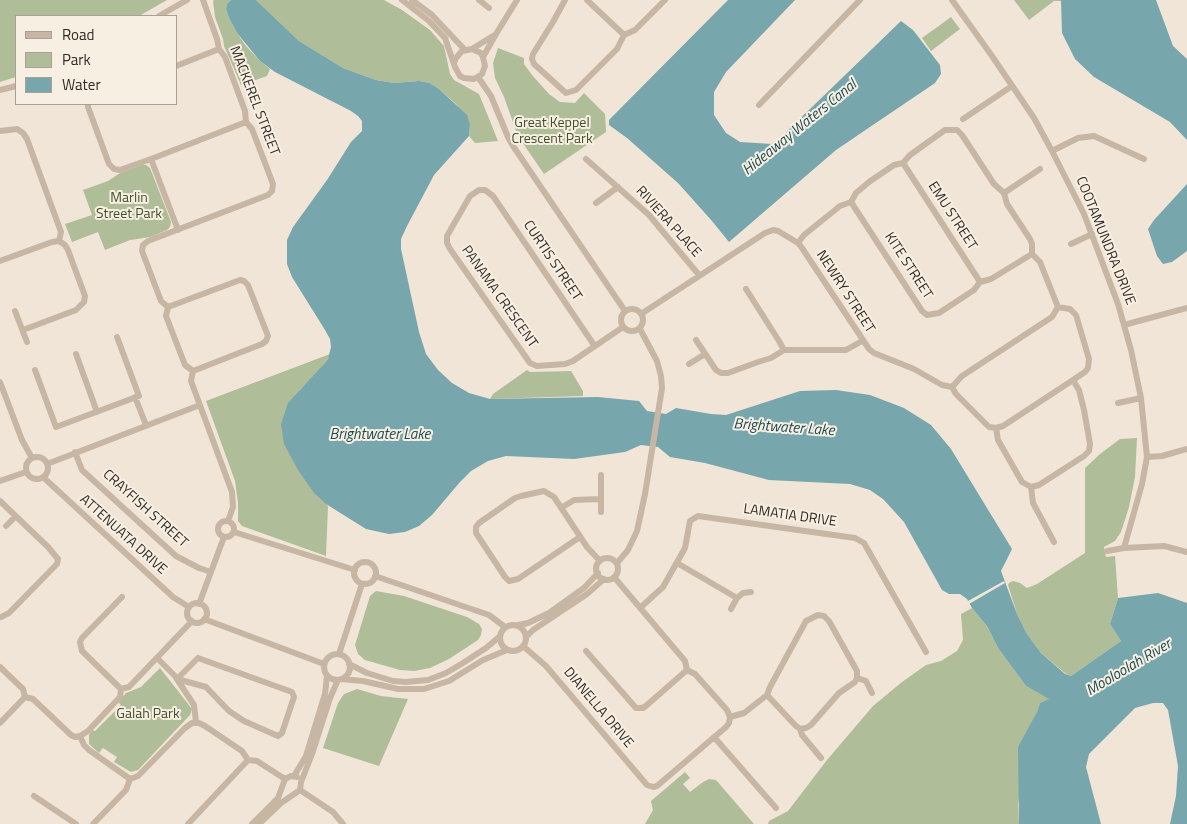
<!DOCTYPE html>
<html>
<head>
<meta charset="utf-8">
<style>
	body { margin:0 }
	#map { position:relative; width:1187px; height:824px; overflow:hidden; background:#f0e5d7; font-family:"Titillium Web",sans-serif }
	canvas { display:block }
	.legend { position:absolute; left:15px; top:15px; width:162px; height:90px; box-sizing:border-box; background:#f8efe3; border:1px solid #a9a097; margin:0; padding:6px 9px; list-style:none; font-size:15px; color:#322a25 }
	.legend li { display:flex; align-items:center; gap:10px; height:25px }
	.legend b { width:25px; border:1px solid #a9a097 }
</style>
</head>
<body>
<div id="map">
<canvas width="1187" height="824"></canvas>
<ul class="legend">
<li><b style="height:6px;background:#c7b6a3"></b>Road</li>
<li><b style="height:14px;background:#afbe98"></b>Park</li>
<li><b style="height:14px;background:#77a6ac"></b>Water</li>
</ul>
</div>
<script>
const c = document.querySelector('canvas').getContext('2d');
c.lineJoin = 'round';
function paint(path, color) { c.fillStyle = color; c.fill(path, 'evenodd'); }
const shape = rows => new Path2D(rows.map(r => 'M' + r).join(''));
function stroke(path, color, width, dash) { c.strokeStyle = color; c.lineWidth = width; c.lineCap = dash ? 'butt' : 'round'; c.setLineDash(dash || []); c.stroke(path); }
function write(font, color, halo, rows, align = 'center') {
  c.font = font + ' "Titillium Web",sans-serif'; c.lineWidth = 4; c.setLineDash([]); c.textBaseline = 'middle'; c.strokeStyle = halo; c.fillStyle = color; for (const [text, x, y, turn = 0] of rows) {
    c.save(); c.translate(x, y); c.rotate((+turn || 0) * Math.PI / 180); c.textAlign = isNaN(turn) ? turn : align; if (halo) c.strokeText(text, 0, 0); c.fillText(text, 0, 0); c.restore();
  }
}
const green = shape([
	[0,0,167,0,139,16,16,16,16,77,0,82],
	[214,0,231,0,227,4,226,9,229,18,237,33,246,46,260,61,270,69,267,76,241,85,224,46,223,39,215,17,213,1],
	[256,0,384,0,402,10,430,30,444,46,450,74,454,80,479,94,498,141,475,143,469,136,470,125,457,105,439,89,430,83,419,81,394,83,376,80,343,68,299,41],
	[1014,0,1061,0,1061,1,1054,1,1029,20],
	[951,17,960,29,931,51,922,38],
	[498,48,524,58,524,64,532,75,549,94,560,102,575,103,584,93,605,114,606,132,544,174,518,136,504,97,495,78,493,63],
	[142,165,146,165,150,168,171,222,170,227,167,230,150,237,130,240,105,250,98,232,72,242,65,224,92,215,83,190,108,181,120,173],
	[330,354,328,359,316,374,300,390,326,504,328,506,326,556,242,526,238,521,238,503,235,481,206,401],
	[527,370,530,372,571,371,583,391,583,396,490,399,493,394],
	[1137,438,1135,477,1129,507,1121,532,1115,541,1104,547,1106,557,1115,556,1118,598,1110,624,1121,641,1071,676,1066,674,1041,653,1027,634,1017,614,1008,585,1009,583,1013,581,1020,583,1027,588,1037,584,1085,553,1085,468,1100,454,1120,439],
	[376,591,404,596,467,617,479,624,482,629,481,635,478,640,449,659,430,668,414,671,400,670,365,660,358,654,355,645,370,596],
	[972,608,987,626,998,648,1026,686,1050,699,1040,703,1037,712,1018,803,1019,824,768,824,769,821,788,811,827,760,873,706,902,682,926,665,941,661,957,651,963,640,961,614],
	[160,668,192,709,190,715,138,770,131,772,114,762,117,757,103,748,99,753,89,744,89,735,92,730,95,731,121,705,118,702,126,693,141,687],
	[357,689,381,696,408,699,379,766,323,748,338,703,344,694],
	[685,772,690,778,683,784,690,792,703,782,709,779,716,780,754,824,645,824,653,810,651,801]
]);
const water = shape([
	[231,0,256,0,299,41,343,68,376,80,394,83,419,81,430,83,439,89,467,115,470,125,469,136,434,175,407,226,401,239,401,249,419,332,426,354,438,370,452,383,469,393,490,399,598,397,639,401,647,411,666,414,676,408,711,414,726,415,800,391,836,390,870,395,904,408,931,425,951,449,1012,549,1001,571,1017,614,1027,634,1041,653,1065,674,1071,676,1121,641,1110,624,1118,598,1158,593,1187,603,1187,824,1170,824,1176,796,1178,766,1168,710,1163,703,1153,703,1135,708,1089,754,1086,767,1101,824,1019,824,1018,747,1037,712,1040,703,1049,699,1026,686,998,648,987,626,972,608,967,599,960,594,949,594,942,590,904,522,883,499,870,490,850,484,769,480,705,463,670,457,658,447,641,445,625,452,574,459,506,456,488,461,471,471,460,482,432,515,419,526,405,532,389,534,366,529,326,504,314,493,298,470,284,444,281,424,288,403,324,364,328,359,331,347,330,339,325,330,292,277,287,264,287,240,293,227,327,180,351,142,362,131,362,121,358,116,351,111,275,72,260,61,237,33,229,18,226,9,227,4],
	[728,0,795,0,726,72,714,92,714,115,726,133,740,142,772,144,781,137,901,21,913,30,940,65,941,74,935,83,836,150,729,242,712,221,678,183,627,138,609,125,609,120],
	[1061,0,1156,0,1173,46,1187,59,1187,140,1170,122,1094,77,1075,59,1062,33],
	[1187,184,1187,251,1172,262,1163,264,1157,256,1148,229,1154,220]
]);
const pier = shape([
	[1004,581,1005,583,969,604,968,601]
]);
const minor = shape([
	[203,0,217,39,219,49,225,57,245,111,246,122,252,129,273,184,272,191,268,195,148,241,143,245,142,251,161,301,168,307,166,316,185,365,193,371,191,381,232,492,233,507,228,521],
	[402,0,429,21,445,38,455,67,460,76,464,78,474,79,482,74,485,66,483,57,481,53,472,49,462,51,456,58,454,63],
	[412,0,432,15,465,50],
	[479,0,489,8],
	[565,0,553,22,533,54,532,59,534,64,566,93,576,90,617,49,624,35,635,30,665,0],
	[587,0,624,35],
	[952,0,992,56,1034,118,1052,151,1084,214,1118,304,1131,350,1141,398,1147,457,1142,484,1124,548],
	[159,16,187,0],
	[472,49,493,36],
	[483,57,496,34,517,0],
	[176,66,219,49],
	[478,77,491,96,508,137,513,146,625,311],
	[0,90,16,86],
	[88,104,88,107,109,164,114,169,120,170,151,159,246,122],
	[759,105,860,0],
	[963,119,1012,86],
	[0,131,17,129,23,133,27,139,61,232,59,241,52,242,0,261],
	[1052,151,1078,138,1094,136,1144,159],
	[151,159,178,230],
	[586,159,649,215,699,275],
	[903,163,980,282],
	[1004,193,1040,169],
	[851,202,922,311,927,315,939,313,974,290,980,282,991,279,1032,254],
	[596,203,618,187],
	[798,243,804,235,840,206,851,202,856,193,869,182,894,165,903,163,910,155,945,130,957,130,962,135,994,184,1004,193,1007,204,1030,239,1032,244,1032,254,1040,262,1058,307,1052,317,962,376,952,387],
	[1071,244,1092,234],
	[746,289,779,341,784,350],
	[168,307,240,280,244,281,248,285,268,336,266,341,262,344,193,371],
	'621 320a11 11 0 1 1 22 0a11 11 0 1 1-22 0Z',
	[15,311,27,342],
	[641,314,765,233,773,230,778,231,798,243,802,248,869,349,874,353,914,369,942,385,952,387,956,394,989,427,996,428,1003,426,1073,380,1085,372,1088,368,1089,359,1076,315,1070,309,1058,307],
	[1124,325,1187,308],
	[23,330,76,310,84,302,85,296,68,250,65,245,59,241],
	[696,340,716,370,721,373,728,373,758,362,771,358,784,350,846,350,862,341],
	[594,345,493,196,485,190,479,190,470,196,447,236,447,243,450,249,530,363,537,366,565,364,573,361,623,327],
	[76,354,97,412],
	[689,364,705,354],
	[35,370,56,427,139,396,117,337],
	[0,382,22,440,32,458],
	[135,397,146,425],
	[1118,403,1141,398],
	[996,428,998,440,1022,482,1031,487,1039,485,1084,456,1089,451,1090,444,1084,410,1079,390,1073,380],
	[75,452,82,470,176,556,199,568,211,572],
	[1147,457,1162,456,1187,449],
	'26 468a11 11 0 1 1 22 0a11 11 0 1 1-22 0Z',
	[47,464,200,405],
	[601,475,601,512],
	[43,477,173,597,189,607],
	[0,481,26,472],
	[1031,487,1033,503,1054,542],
	[0,501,48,547,58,559,57,564,9,613,1,617],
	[561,508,574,500,601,499],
	'218 529a8 8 0 1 1 16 0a8 8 0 1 1-16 0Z',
	[6,526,16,516],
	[234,532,355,570],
	[580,537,518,579,509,581,505,577,476,533,476,527,479,523,515,498,521,496,544,491,554,497,587,547,600,561],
	[1107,551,1124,548,1164,546,1187,552],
	'596 569a11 11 0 1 1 22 0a11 11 0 1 1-22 0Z',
	'354 573a11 11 0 1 1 22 0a11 11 0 1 1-22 0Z',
	[617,563,628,550,637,531,645,494,662,388,661,376,657,361,640,329],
	[677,563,737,598],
	[375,576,489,615,505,627],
	'187 613a10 10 0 1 1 20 0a10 10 0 1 1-20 0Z',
	[199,604,224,537],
	[640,608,663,587,685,548,690,521,698,516,855,538,864,543,926,652],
	[731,609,737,598,743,593,751,592],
	[204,619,324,664],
	'500 638a13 13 0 1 1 26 0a13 13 0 1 1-26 0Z',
	[518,625,528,623,549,613,584,588,598,573],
	[526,637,533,630,587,594,604,579],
	[523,646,546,666,647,785,653,787,657,786,726,727,729,723,730,717,727,710,695,674,687,670,685,661,614,577],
	[586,651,636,708,643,708,647,705,687,670],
	[339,654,362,584],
	'324 667a13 13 0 1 1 26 0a13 13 0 1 1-26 0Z',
	[157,658,175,676,194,705,196,722],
	[198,658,292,692,294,697,282,733,278,736,244,721,229,711,206,687,177,679,198,658],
	[349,664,367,673,393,681,406,682,428,680,446,673,463,663,486,648,499,637],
	[0,667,23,689,25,697,33,699,71,735,75,737,80,736,88,731,120,697,121,689,129,687,192,621],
	[857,678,866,681,872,693],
	[341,679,363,681,398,689,424,689,449,681,483,660,507,650],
	[121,689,82,651,80,642,82,638,122,597],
	[730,717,744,713,767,695,770,687,806,621,818,615,824,616,829,621,857,671,857,678,855,682,839,693,811,725,806,728,800,729,795,725,767,695],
	[0,723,25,697],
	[800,729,802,735,821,758],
	[80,736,84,745,89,750,130,779],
	[714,737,776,808],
	[294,776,306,756,325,694,327,676],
	[300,790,333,812,343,824],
	[34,796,76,824],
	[93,824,126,790,130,779,138,776,185,728,192,723,199,723,205,726,242,751,248,760,257,761,285,779],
	[188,824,248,760],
	[252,824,278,798,285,779,291,776,297,777],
	[259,824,281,803,300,790,301,782,312,754,330,698,338,680]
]);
const streetNames = [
	["MACKEREL STREET",254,101,69],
	["EMU STREET",952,216,57],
	["RIVIERA PLACE",668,222,48],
	["COOTAMUNDRA DRIVE",1105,241,68],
	["CURTIS STREET",552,261,56],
	["KITE STREET",908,266,57],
	["NEWRY STREET",845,292,57],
	["PANAMA CRESCENT",499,297,55],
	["CRAYFISH STREET",145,509,42],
	["LAMATIA DRIVE",790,516,8],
	["ATTENUATA DRIVE",123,535,42],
	["DIANELLA DRIVE",598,708,50]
];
const parkNames = [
	["Great Keppel",552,124],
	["Crescent Park",552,140],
	["Marlin",129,199],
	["Street Park",129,215],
	["Galah Park",148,715]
];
const waterNames = [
	["Hideaway Waters Canal",800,128,-39],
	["Brightwater Lake",784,428,4],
	["Brightwater Lake",380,435],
	["Mooloolah River",1129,668,-31]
];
paint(green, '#afbe98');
paint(water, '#77a6ac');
paint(pier, '#f0e5d7');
stroke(minor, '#c7b6a3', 6);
write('14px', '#322a25', '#f8efe3', streetNames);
write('14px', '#3f502a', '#f8efe3', parkNames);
write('italic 15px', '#1c4b52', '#f8efe3', waterNames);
</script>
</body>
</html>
